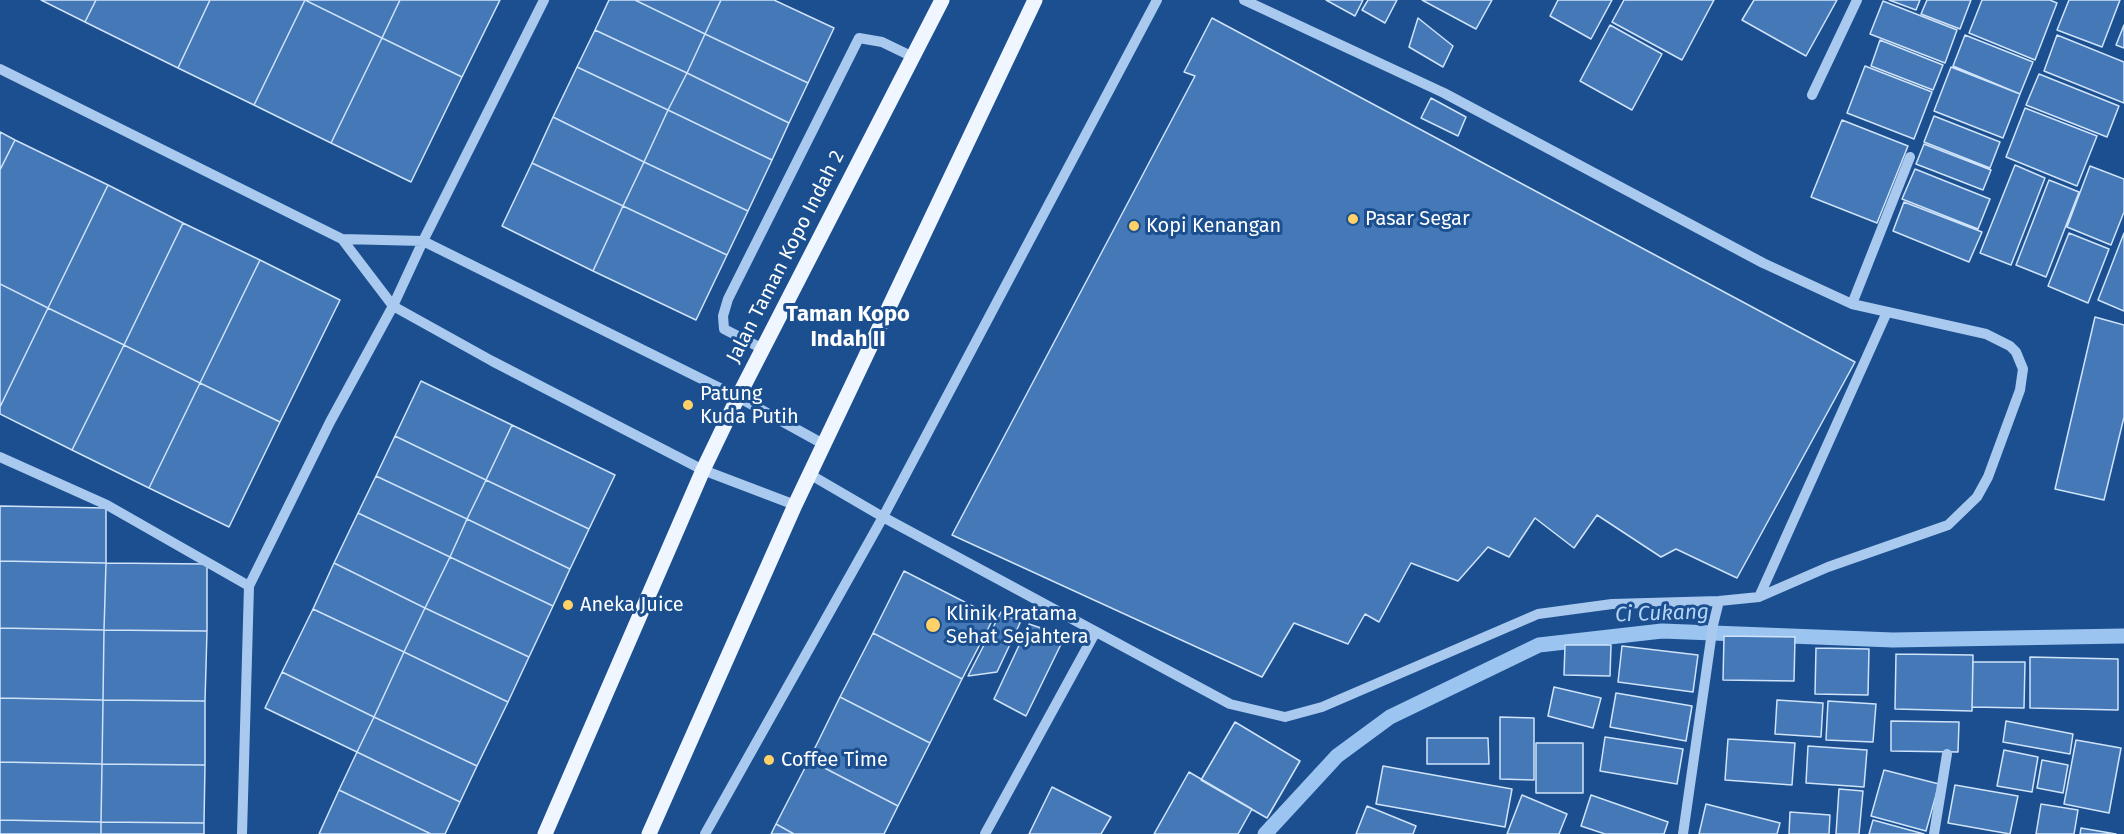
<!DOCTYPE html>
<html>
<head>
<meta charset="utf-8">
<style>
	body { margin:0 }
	canvas { display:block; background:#1b4f8f }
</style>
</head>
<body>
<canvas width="2124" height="834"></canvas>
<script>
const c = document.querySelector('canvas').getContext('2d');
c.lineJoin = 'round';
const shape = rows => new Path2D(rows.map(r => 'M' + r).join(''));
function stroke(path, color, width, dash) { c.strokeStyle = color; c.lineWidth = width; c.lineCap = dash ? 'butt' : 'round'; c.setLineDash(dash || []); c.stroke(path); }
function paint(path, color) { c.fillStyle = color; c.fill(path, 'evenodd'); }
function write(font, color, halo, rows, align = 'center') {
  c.font = font + ' "Fira Sans",sans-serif'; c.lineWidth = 6; c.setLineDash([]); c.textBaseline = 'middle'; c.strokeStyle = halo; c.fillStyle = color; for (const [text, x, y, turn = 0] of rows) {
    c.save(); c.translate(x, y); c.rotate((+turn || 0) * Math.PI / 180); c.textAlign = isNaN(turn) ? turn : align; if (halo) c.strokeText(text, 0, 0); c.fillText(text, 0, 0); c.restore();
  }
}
const stream = shape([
	[1265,834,1337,756,1390,717,1539,645,1662,631,1893,640,2124,636]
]);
const building = shape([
	[41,0,96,0,85,22,41,0],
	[96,0,210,0,178,68,85,22,96,0],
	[210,0,305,0,254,105,178,68,210,0],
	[305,0,400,0,382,38,305,0],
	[305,0,382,38,331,143,254,105,305,0],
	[400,0,500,0,462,77,382,38,400,0],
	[609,0,635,0,705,34,687,73,595,30,609,0],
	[635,0,721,0,705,34,635,0],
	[721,0,774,0,834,28,808,83,705,34,721,0],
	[1326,0,1363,0,1355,16,1326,0],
	[1368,0,1397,0,1385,23,1362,10,1368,0],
	[1422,0,1492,0,1476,29,1422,0],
	[1558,0,1612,0,1591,39,1550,16,1558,0],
	[1624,0,1714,0,1682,60,1612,22,1624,0],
	[1754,0,1837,0,1806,56,1742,20,1754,0],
	[1889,0,1920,0,1916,10,1889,0],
	[1927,0,1971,0,1960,29,1921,14,1927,0],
	[1982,0,2050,0,2057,3,2035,60,1969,33,1982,0],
	[2069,0,2120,0,2102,47,2057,30,2069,0],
	[1883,1,1957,30,1945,63,1870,34,1883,1],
	[1212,18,1855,362,1737,578,1676,549,1661,557,1597,515,1574,548,1535,518,1509,557,1488,547,1458,581,1411,563,1379,622,1365,614,1348,644,1294,623,1262,677,952,535,1195,76,1184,72,1212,18],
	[1418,18,1453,46,1443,67,1409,47,1418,18],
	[1610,25,1662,54,1632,110,1580,81,1610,25],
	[2124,25,2124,48,2116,45,2124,25],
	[595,30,687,73,668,110,577,67,595,30],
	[705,34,808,83,789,123,687,73,705,34],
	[1965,35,2033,62,2020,94,1953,66,1965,35],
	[2057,35,2124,62,2124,103,2044,71,2057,35],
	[382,38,462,77,411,182,331,143,382,38],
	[1880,40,1943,65,1933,90,1871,66,1880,40],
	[1865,66,1932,92,1914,139,1847,113,1865,66],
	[577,67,668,110,644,162,553,117,577,67],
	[1951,67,2020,94,2003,138,1934,111,1951,67],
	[687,73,789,123,772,160,668,110,687,73],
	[2039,74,2119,106,2107,137,2026,105,2039,74],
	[1431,98,1466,117,1458,136,1421,118,1431,98],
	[2025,108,2097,136,2077,186,2006,157,2025,108],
	[668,110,772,160,748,211,644,162,668,110],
	[1934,116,2000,142,1990,168,1924,142,1934,116],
	[553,117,644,162,623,206,532,163,553,117],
	[1842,120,1908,146,1877,223,1811,197,1842,120],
	[0,132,15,140,0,170,0,132],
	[15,140,108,185,48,308,0,284,0,170,15,140],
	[1924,144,1991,170,1983,190,1916,164,1924,144],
	[644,162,748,211,727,255,623,206,644,162],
	[532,163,623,206,593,271,502,226,532,163],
	[2015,165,2045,178,2011,265,1980,253,2015,165],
	[2090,166,2124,179,2124,212,2111,245,2067,227,2090,166],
	[1915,169,1990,199,1978,229,1902,199,1915,169],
	[2049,180,2079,192,2046,277,2016,265,2049,180],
	[108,185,183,223,124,345,48,308,108,185],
	[1904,202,1982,232,1969,262,1893,231,1904,202],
	[623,206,727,255,696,320,593,271,623,206],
	[183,223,260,260,200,383,124,345,183,223],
	[2069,233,2109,249,2088,303,2048,286,2069,233],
	[2124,233,2124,311,2098,300,2124,233],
	[260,260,340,300,280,422,200,383,260,260],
	[0,284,48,308,0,407,0,284],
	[48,308,124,345,72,450,0,414,0,407,48,308],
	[2095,317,2124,325,2124,417,2104,500,2055,489,2095,317],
	[124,345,200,383,149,488,72,450,124,345],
	[421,381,512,425,486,480,395,436,421,381],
	[200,383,280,422,229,527,149,488,200,383],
	[512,425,615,475,589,529,486,480,512,425],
	[395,436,486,480,467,519,376,476,395,436],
	[376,476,467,519,450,557,358,513,376,476],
	[486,480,589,529,570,569,467,519,486,480],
	[0,506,106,508,106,563,0,561,0,506],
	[358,513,450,557,425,608,334,563,358,513],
	[467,519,570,569,553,606,450,557,467,519],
	[450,557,553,606,529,657,425,608,450,557],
	[0,561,106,563,104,630,0,628,0,561],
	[106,563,207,564,207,631,104,630,106,563],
	[334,563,425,608,404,652,313,609,334,563],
	[904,571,994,617,962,679,873,633,904,571],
	[425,608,529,657,508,702,404,652,425,608],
	[313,609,404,652,374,717,282,672,313,609],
	[1001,612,1020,623,997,672,968,676,1001,612],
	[1029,624,1065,636,1026,716,994,699,1029,624],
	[0,628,104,630,103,700,0,698,0,628],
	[104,630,207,631,205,701,103,700,104,630],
	[873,633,962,679,930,743,840,697,873,633],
	[1724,636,1795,637,1794,681,1723,680,1724,636],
	[1565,645,1611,645,1610,676,1564,675,1565,645],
	[1622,646,1698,655,1693,692,1618,682,1622,646],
	[1816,648,1869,649,1868,695,1815,694,1816,648],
	[404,652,508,702,477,766,374,717,404,652],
	[1896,654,1973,655,1972,711,1895,709,1896,654],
	[2030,657,2118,659,2118,710,2030,708,2030,657],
	[1973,662,2025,662,2024,708,1972,707,1973,662],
	[282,672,374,717,357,752,265,708,282,672],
	[1554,687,1601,698,1593,728,1548,716,1554,687],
	[1616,693,1692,706,1686,741,1610,727,1616,693],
	[840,697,930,743,898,806,809,760,840,697],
	[0,698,103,700,102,764,0,762,0,698],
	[103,700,205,701,205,765,102,764,103,700],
	[1777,700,1823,703,1821,737,1775,734,1777,700],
	[1828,701,1876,704,1873,742,1826,740,1828,701],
	[374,717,477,766,460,802,357,752,374,717],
	[1500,717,1534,718,1534,780,1500,779,1500,717],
	[1891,721,1959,722,1958,752,1891,751,1891,721],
	[2006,721,2073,734,2070,754,2003,742,2006,721],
	[1235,722,1300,761,1267,818,1201,780,1235,722],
	[1605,737,1683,749,1677,784,1600,771,1605,737],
	[1427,738,1488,738,1489,764,1427,764,1427,738],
	[1728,739,1795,743,1792,785,1725,780,1728,739],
	[2076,740,2121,748,2109,813,2064,804,2076,740],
	[1536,743,1583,743,1583,793,1536,793,1536,743],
	[1808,746,1867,750,1864,787,1806,783,1808,746],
	[2004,750,2038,757,2032,792,1997,786,2004,750],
	[357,752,460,802,445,834,431,834,339,790,357,752],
	[809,760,898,806,884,834,794,834,776,824,809,760],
	[2042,760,2068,765,2063,793,2037,788,2042,760],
	[0,762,102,764,101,822,0,820,0,762],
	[102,764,205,765,204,823,101,822,102,764],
	[1383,766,1512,789,1505,827,1376,804,1383,766],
	[1884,770,1939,784,1926,831,1871,816,1884,770],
	[1189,772,1252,809,1238,834,1154,834,1189,772],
	[1955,785,2018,796,2010,834,1948,823,1955,785],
	[1052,787,1111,817,1101,834,1029,834,1052,787],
	[1839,789,1863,791,1859,834,1836,834,1839,789],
	[339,790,431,834,319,834,339,790],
	[1522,795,1567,814,1559,834,1507,834,1522,795],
	[1591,795,1668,822,1664,834,1605,834,1581,826,1591,795],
	[1706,804,1780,823,1777,834,1699,834,1706,804],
	[2041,804,2078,810,2074,834,2036,834,2041,804],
	[1367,806,1416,826,1413,834,1356,834,1367,806],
	[1790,812,1830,815,1829,834,1789,834,1790,812],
	[0,820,101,822,101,834,0,834,0,820],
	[1873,820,1924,834,1869,834,1873,820],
	[101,822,204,823,204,834,101,834,101,822],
	[776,824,794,834,771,834,776,824],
	[2081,828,2116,834,2080,834,2081,828]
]);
const minor = shape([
	[0,69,342,239,423,241,738,397,825,445],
	[1812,95,1857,0],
	[342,239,393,306,492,361,703,470,795,505],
	[1852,304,1910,157],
	[763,349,724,329,723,316,728,299,859,38,882,42,913,57],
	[0,457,107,505,249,586],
	[811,475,883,517,1157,0],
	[1759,597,1887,312],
	[242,834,249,586,330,422,393,306,423,241,544,0],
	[705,834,883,517,1230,704,1285,717,1322,707,1538,614,1612,604,1719,601,1759,597,1828,567,1948,525,1977,497,1988,477,2020,390,2023,369,2016,352,2010,346,1986,334,1852,304,1763,263,1444,93,1244,0],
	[985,834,1095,633],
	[1683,834,1713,625,1719,601],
	[1934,834,1947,754]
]);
const major = shape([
	[545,834,703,470,738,397,942,0],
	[649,834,795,505,1035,0]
]);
const markers = [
	[1353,219,6,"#ffd166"],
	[1134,226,6,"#ffd166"],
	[688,405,6,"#ffd166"],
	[568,605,6,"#ffd166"],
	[933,625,8,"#ffd166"],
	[769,760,6,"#ffd166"]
];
const poiNames = [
	["Pasar Segar",1365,219],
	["Kopi Kenangan",1146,226],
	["Patung",700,394],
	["Kuda Putih",700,417],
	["Aneka Juice",580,605],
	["Klinik Pratama",946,614],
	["Sehat Sejahtera",946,637],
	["Coffee Time",781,760]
];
const streetNames = [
	["Jalan Taman Kopo Indah 2",786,257,-63]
];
const waterNames = [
	["Ci Cukang",1662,614,-2]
];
const quarterNames = [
	["Taman Kopo",848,315],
	["Indah II",848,340]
];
stroke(stream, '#9cc4f0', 15);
paint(building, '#4478b7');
stroke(building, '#cfe3fa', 1.5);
stroke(minor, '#a9c9ee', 10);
stroke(major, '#f0f6ff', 15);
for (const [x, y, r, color] of markers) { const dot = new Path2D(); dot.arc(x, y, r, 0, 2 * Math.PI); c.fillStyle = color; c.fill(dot); stroke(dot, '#1b4f8f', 2); }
write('20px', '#fff', '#1b4f8f', poiNames, 'left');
write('20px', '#fff', '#1b4f8f', streetNames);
write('italic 21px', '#b5d3f5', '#1b4f8f', waterNames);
write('bold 22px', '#fff', '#1b4f8f', quarterNames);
</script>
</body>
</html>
